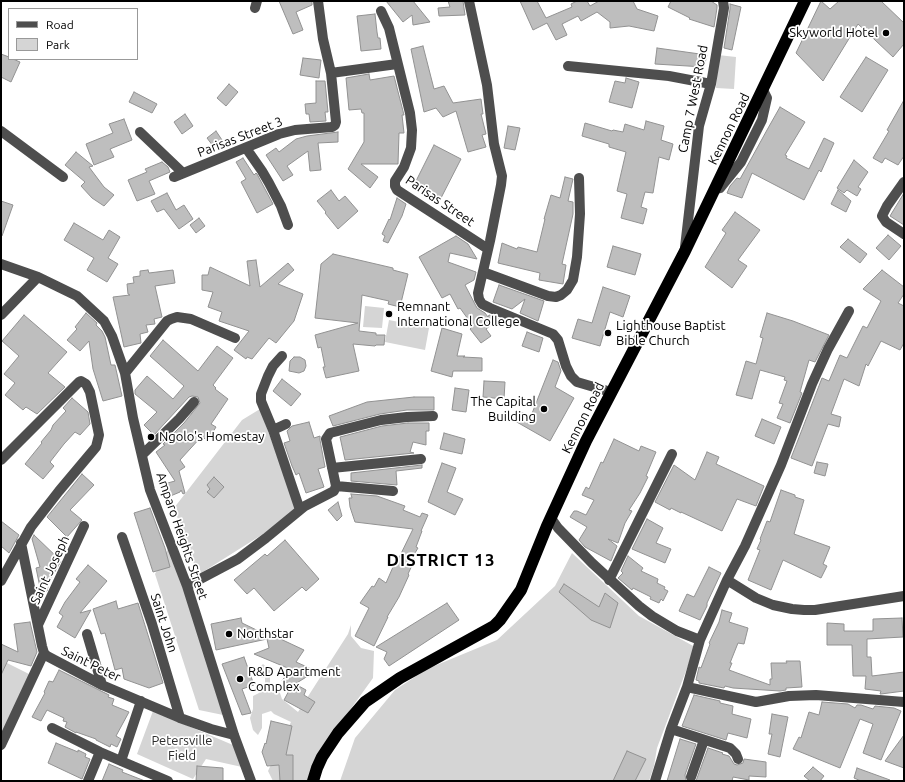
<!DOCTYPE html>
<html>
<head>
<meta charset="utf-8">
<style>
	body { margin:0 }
	#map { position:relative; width:905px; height:782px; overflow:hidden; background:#fff; font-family:Ubuntu,sans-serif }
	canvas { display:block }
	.frame { position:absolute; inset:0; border:2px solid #000; pointer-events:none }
	.legend { position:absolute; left:8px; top:8px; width:130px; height:52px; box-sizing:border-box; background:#fff; border:1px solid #999; margin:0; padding:5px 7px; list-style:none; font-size:12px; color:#000 }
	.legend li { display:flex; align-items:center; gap:8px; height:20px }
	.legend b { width:20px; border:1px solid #999 }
</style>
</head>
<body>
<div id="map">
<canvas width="905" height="782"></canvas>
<div class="frame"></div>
<ul class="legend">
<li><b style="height:5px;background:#4e4e4e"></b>Road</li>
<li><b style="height:11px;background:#d5d5d5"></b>Park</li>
</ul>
</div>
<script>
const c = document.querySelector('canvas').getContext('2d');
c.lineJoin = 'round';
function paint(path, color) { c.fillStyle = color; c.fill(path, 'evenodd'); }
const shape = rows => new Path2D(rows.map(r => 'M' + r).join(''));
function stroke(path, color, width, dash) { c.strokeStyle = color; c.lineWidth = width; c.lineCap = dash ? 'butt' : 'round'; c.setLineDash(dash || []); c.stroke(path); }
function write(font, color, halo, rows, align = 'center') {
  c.font = font + ' Ubuntu,sans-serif'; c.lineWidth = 3.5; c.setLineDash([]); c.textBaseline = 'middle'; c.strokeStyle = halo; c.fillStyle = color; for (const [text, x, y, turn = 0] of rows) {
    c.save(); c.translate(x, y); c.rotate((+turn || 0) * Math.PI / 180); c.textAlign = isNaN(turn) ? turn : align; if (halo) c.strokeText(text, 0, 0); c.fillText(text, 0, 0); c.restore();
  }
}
const green = shape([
	[718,55,736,57,734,89,716,88],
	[365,306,384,308,382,328,363,327],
	[389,320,429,328,425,350,385,342],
	[260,409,298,512,198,575,174,508,242,420],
	[170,545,228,716,199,710,155,574],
	[572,553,639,616,695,647,657,748,654,766,649,781,340,781,355,738,395,690,427,669,497,640,555,586],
	[351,625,351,636,361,648,374,651,373,678,319,753,314,781,273,781,268,771,291,722,274,714,271,711,262,714,262,728,258,735,253,730,250,718,253,709,253,696,259,693,259,686,265,684,265,678,260,677,257,670,263,664,270,670,270,684,277,684,282,699,298,712,348,634],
	[1,660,31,675,1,742],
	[153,711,240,748,242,767,206,759,193,779,137,754]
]);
const building = shape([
	[279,1,312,1,312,5,296,12,303,30,293,34,279,1],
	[386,1,413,1,430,22,413,25,412,15,403,22,386,1],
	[448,1,463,1,465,15,439,16,438,8,450,7,448,1],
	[520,1,537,1,546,18,572,7,571,4,577,1,587,1,590,6,599,1,633,1,637,9,658,16,654,31,629,26,610,28,610,22,597,12,581,21,578,16,562,24,567,35,556,40,547,23,533,30,520,1],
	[671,1,711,1,717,5,717,8,714,27,689,19,690,18,668,7,671,1],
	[821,1,830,9,839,1,881,1,904,23,904,44,893,57,858,24,823,81,796,53,821,1],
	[730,4,741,7,732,50,724,48,730,9,730,4],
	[375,14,377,32,378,38,380,38,381,49,361,51,357,16,375,14],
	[423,46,434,89,444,86,453,103,481,99,483,114,481,114,486,134,482,135,486,147,468,152,456,111,443,117,436,108,424,112,411,49,423,46],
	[657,48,707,55,704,67,655,64,657,48],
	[1,54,9,57,9,59,13,59,20,62,11,82,1,77,1,54],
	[866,57,888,70,862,112,840,97,866,57],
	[303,58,321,60,319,78,300,75,303,58],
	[369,74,370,80,394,76,404,115,402,115,404,133,399,133,398,164,361,164,378,177,370,188,348,169,364,142,364,113,362,113,361,109,349,110,346,78,369,74],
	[626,78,639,82,632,108,609,102,615,81,625,83,626,78],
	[316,81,325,81,328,112,325,112,326,121,310,122,309,114,306,114,305,104,316,103,316,81],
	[229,84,238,92,226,106,217,98,229,84],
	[134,92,157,104,152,113,129,102,134,92],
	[904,100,904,156,898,165,885,158,882,163,873,158,889,131,887,130,904,100],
	[780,107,805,122,785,155,787,156,786,158,809,169,824,138,834,143,821,172,819,170,804,200,752,173,742,198,727,193,730,186,737,178,740,179,767,130,780,107],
	[185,114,193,126,182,134,174,122,185,114],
	[124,119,132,140,110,149,114,157,94,165,86,144,113,133,109,124,124,119],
	[646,121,664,126,661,140,673,144,669,160,659,157,653,193,645,192,641,207,647,209,643,224,621,218,627,194,617,191,626,152,609,147,609,144,582,136,585,123,612,131,613,130,623,132,625,124,644,130,646,121],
	[508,126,520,128,515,150,504,148,508,126],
	[216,131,222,140,213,146,207,138,216,131],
	[338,132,338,142,318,143,321,170,310,171,308,151,287,166,293,175,283,181,266,155,276,148,279,152,296,139,307,136,338,132],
	[434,145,461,159,441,198,414,185,434,145],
	[76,152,93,166,89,167,104,187,114,195,104,206,92,198,81,186,85,182,65,165,76,152],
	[243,158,254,175,256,173,257,174,273,204,257,213,241,182,246,179,236,162,243,158],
	[854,160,868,172,858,187,861,189,857,196,847,190,844,193,837,188,854,160],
	[162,162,168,167,170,172,149,181,155,194,137,201,128,180,147,172,145,169,162,162],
	[565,177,573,179,568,201,573,202,573,214,562,264,566,265,563,284,539,280,540,273,498,263,502,243,517,249,518,247,537,252,545,219,544,219,551,195,560,198,565,177],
	[331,190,339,201,345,196,358,211,338,229,325,213,326,212,317,201,331,190],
	[838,190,851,201,846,212,831,204,838,190],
	[167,193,176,210,184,205,193,219,179,229,164,209,157,212,151,201,167,193],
	[904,193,904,225,890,216,904,193],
	[397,198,406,204,402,216,388,243,383,241,385,236,382,234,389,219,390,220,397,198],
	[1,201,13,205,2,236,1,236,1,201],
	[735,212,760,230,738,260,747,266,732,288,705,267,726,233,722,230,735,212],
	[199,218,205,226,196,233,190,225,199,218],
	[74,223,103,240,109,230,120,237,108,258,118,264,107,282,87,270,94,258,64,240,74,223],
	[888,235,901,246,889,260,876,248,888,235],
	[456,236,468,244,477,259,450,253,448,262,476,272,474,280,465,285,477,308,485,313,488,317,489,315,499,319,486,329,491,336,481,343,470,329,473,326,460,308,458,309,450,294,442,298,419,257,456,236],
	[848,239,867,254,860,263,840,247,848,239],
	[613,246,641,254,635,275,607,267,613,246],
	[333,254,393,268,393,270,408,274,400,307,388,304,389,301,362,295,359,331,376,333,376,335,385,335,384,345,376,345,375,346,353,344,359,371,326,378,323,367,325,367,321,347,318,348,315,335,358,323,315,318,321,264,333,254],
	[256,260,260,287,288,263,294,270,278,284,303,294,294,321,276,343,269,338,252,359,247,357,246,359,234,350,249,331,219,321,222,312,208,307,213,292,202,290,202,275,208,275,210,267,250,286,247,261,256,260],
	[148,270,149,273,173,270,175,283,155,286,162,317,154,319,155,324,146,325,148,332,140,334,141,343,124,347,113,297,130,295,128,294,127,284,134,283,133,277,140,276,140,271,148,270],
	[882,270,904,287,904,294,898,303,904,306,904,343,900,350,881,341,868,366,866,364,859,386,844,379,831,414,841,417,839,427,828,424,812,466,791,458,822,378,829,381,840,355,847,358,863,326,867,328,881,301,863,289,882,270],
	[499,285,544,301,538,321,520,313,525,299,512,309,493,302,499,285],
	[603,287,630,296,623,317,610,312,600,346,572,338,578,319,592,323,603,287],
	[86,313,97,323,96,325,102,331,105,337,111,365,115,365,122,396,103,401,93,369,89,341,80,351,67,340,77,329,75,327,86,313],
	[767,313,793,321,829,335,815,362,809,360,800,392,802,393,790,423,777,418,783,404,779,403,787,381,784,380,785,377,760,370,752,399,736,395,746,361,756,364,763,338,760,337,767,313],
	[24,315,67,352,48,373,65,387,37,414,26,407,23,410,5,395,15,383,4,374,19,356,2,341,24,315],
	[442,328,462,334,457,356,465,356,463,357,482,358,482,371,453,371,452,377,431,371,442,328],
	[527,332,543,338,539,352,522,346,527,332],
	[163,340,198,371,217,346,233,358,213,385,216,388,215,389,228,399,211,424,216,427,208,440,201,437,180,460,185,467,179,471,185,493,183,494,181,490,180,492,168,497,164,484,175,481,156,452,165,445,163,444,184,423,200,403,198,397,192,396,189,397,154,435,144,425,157,412,135,394,135,390,147,376,173,399,184,386,150,356,163,340],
	[294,357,300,357,305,360,306,366,304,371,299,373,289,371,290,361,294,357],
	[553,360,558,362,561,371,555,387,574,398,550,441,515,421,520,412,531,416,553,360],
	[282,379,301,394,291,406,273,391,282,379],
	[484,381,505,382,504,399,483,397,484,381],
	[455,388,469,390,466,412,452,410,455,388],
	[414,397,434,397,434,410,407,410,380,414,333,426,329,416,367,402,414,397],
	[72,398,88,412,90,424,80,435,75,432,64,444,50,462,54,466,43,479,25,464,42,443,41,442,51,430,53,425,66,411,63,408,72,398],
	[762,419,781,427,774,444,755,436,762,419],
	[309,422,314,438,320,436,320,440,325,467,318,469,324,487,306,493,299,473,296,475,292,466,284,443,290,441,287,431,292,426,309,422],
	[408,423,429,423,429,431,426,431,426,445,413,442,410,452,414,453,345,460,340,437,382,426,408,423],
	[444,433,465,439,462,454,440,449,444,433],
	[614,439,639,451,641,446,656,452,646,476,648,477,640,493,629,510,632,511,625,523,618,543,608,539,617,546,611,561,585,547,579,540,587,527,570,517,574,511,577,511,586,515,594,500,582,495,586,487,589,489,601,462,603,463,614,439],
	[707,452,719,457,716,464,764,486,756,506,737,499,722,531,681,512,681,513,671,508,670,510,655,502,674,465,695,480,707,452],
	[817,462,828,464,825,476,814,473,817,462],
	[442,463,456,468,447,492,463,499,455,515,428,502,442,463],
	[422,465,422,468,396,471,397,485,351,481,351,473,422,465],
	[82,474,94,485,70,510,82,520,67,537,47,517,82,474],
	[214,477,224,487,214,498,207,492,210,489,207,485,214,477],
	[781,490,795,495,795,497,804,500,794,534,830,547,823,564,827,566,821,578,783,560,771,590,748,580,760,550,757,549,761,540,760,539,767,521,770,522,781,490],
	[351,494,377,496,405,506,403,510,420,517,422,513,428,515,421,531,422,531,416,547,418,548,412,558,415,559,408,574,409,575,399,597,387,617,388,617,374,646,355,636,369,608,360,603,372,586,374,587,379,578,386,583,393,567,394,568,413,529,355,522,350,507,349,498,352,498,351,494],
	[338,502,342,516,337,521,328,510,338,502],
	[150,508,165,548,170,567,153,572,134,513,150,508],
	[647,519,663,528,656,543,671,549,665,563,632,549,647,519],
	[1,521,19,535,9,553,1,546,1,521],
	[34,535,61,561,49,582,47,591,41,592,36,568,40,567,32,539,34,535],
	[285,540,319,579,306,591,302,587,274,611,254,588,247,594,234,580,265,554,267,556,285,540],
	[628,556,643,568,641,571,658,579,657,583,665,587,664,589,668,591,663,601,661,599,659,603,650,599,651,597,633,588,632,590,618,578,623,573,621,571,628,556],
	[88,565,107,581,80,613,91,610,75,638,57,627,63,616,59,613,65,602,80,582,76,579,88,565],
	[709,567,721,573,707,603,707,606,700,620,679,611,687,594,694,597,709,567],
	[564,584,599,607,605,593,618,603,610,628,591,620,559,592,564,584],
	[116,601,118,609,138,603,163,683,149,688,124,679,122,668,115,670,105,633,101,634,93,609,116,601],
	[447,603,459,620,389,666,384,659,387,652,376,647,447,603],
	[722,610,732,613,729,622,748,628,744,644,738,643,730,663,732,663,729,670,770,685,770,679,772,679,771,663,787,663,786,661,800,661,802,687,786,688,786,690,780,691,733,688,725,686,724,688,699,683,699,681,696,680,699,667,701,668,710,644,709,643,719,622,722,610],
	[241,618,242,623,271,637,272,635,304,650,296,662,316,671,295,684,306,690,304,695,315,702,308,713,284,700,292,685,282,681,290,669,254,654,269,648,267,639,216,650,211,624,241,618],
	[902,618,903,637,867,639,867,657,871,657,872,676,904,672,904,691,881,694,880,694,881,691,865,689,866,676,853,676,852,645,827,645,827,623,844,624,844,631,873,631,873,619,902,618],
	[30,622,37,652,31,666,8,660,1,675,1,644,18,652,14,624,30,622],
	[244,657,254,685,242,689,251,713,242,715,222,664,244,657],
	[59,670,109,695,108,697,114,699,112,705,129,712,116,736,121,739,117,747,111,744,110,747,96,740,96,739,76,732,76,733,65,727,67,722,63,721,64,718,47,710,41,721,32,717,45,693,44,692,49,681,53,682,59,670],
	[694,695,720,701,720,703,733,706,732,714,751,719,747,738,728,733,726,740,682,726,694,695],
	[822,702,848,704,855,708,857,705,861,705,873,709,875,706,894,708,901,711,881,760,863,753,873,724,860,719,840,768,793,749,799,737,801,738,809,712,819,715,822,702],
	[772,714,788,717,780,757,768,754,772,734,769,734,772,714],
	[271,721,292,726,286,755,293,755,293,781,280,781,279,765,267,766,262,752,265,743,266,744,271,721],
	[904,735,904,768,885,761,904,735],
	[680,739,696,744,685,775,686,781,667,781,680,739],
	[56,743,78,752,78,750,86,754,85,757,90,759,82,779,48,763,56,743],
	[708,748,723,753,722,754,729,756,734,764,737,765,743,763,744,759,766,762,766,777,749,776,749,780,733,777,732,781,696,781,708,748],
	[627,751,646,759,635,781,613,781,627,751],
	[109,764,123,770,122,772,145,781,102,781,109,764],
	[197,766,223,768,223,781,196,781,197,766],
	[813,767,824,776,820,781,810,781,804,776,813,767],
	[857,768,890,780,890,781,861,781,854,778,857,768]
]);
const minor = shape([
	[469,1,487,85,494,144,502,176,501,185,490,241,478,293,479,299,482,304,490,308,553,334,558,340,566,366,571,376,577,382,611,392],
	[255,8,257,1],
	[381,11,389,28,410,113,412,130,411,148,404,167,395,181,395,186,397,190,488,249],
	[568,66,669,76,711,84],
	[331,73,397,64],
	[1,131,63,177],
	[140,132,183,173],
	[246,148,262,171,269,183,281,206,288,225],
	[174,177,279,134,295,130,332,127,335,125,336,122,331,73,323,39,318,1],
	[904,182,887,206,882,216,886,222,904,234],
	[715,189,720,188,741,162,762,120,767,98,763,90],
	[685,247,699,126,711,84,724,8,723,1],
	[1,264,38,277,77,296,104,321,112,336,125,373,133,418,150,490,187,586,234,735,251,781],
	[483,272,548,296,556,297,561,295,567,290,573,280,577,257,580,214,579,178],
	[1,315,38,277],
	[125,373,167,321,171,319,177,317,191,319,235,338],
	[286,424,273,430,300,510],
	[273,430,261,401,261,394,268,376,273,366,282,356],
	[142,455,179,419,194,402],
	[1,460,79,382,81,381,86,384,90,392,99,435,96,447,59,491,31,527,1,581],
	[332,468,421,459],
	[336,486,393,491],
	[551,518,558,528,592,563,639,606,652,616,677,631,700,640],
	[122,537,152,624,180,718],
	[21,543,42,646,44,653,47,656,102,685,180,718,211,729,234,735],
	[609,580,672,454],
	[727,580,756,598,773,605,792,609,804,610,815,610,904,596],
	[187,586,238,559,266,538,305,506,334,491,336,486,326,439,330,433,381,420,407,417,433,416],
	[38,625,84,526],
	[87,634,102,685],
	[687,687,756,702,789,696,816,695,904,702],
	[52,728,100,752,168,781],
	[671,729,730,748,736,754,738,759],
	[1,745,44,653],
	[121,761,141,701],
	[691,777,704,740],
	[88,781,100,752],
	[655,781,671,729,687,687,700,640,727,580,745,546,781,465,812,384,828,349,849,311]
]);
const highway = shape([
	[313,781,317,768,322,757,338,733,365,702,400,678,494,626,500,620,521,590,547,526,586,441,685,251,805,1]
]);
const markers = [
	[886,33,4,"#000"],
	[389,314,4,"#000"],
	[608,333,4,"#000"],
	[544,409,4,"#000"],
	[151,437,4,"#000"],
	[229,634,4,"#000"],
	[240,679,4,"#000"]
];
const poiNames = [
	["Skyworld Hotel",878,33,"right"],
	["Remnant",397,307],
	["International College",397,322],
	["Lighthouse Baptist",616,326],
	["Bible Church",616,341],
	["The Capital",536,402,"right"],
	["Building",536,417,"right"],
	["Ngolo's Homestay",159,437],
	["Northstar",237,634],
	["R&D Apartment",248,672],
	["Complex",248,687]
];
const streetNames = [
	["Camp 7 West Road",693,99,-79],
	["Kennon Road",729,129,-64],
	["Parisas Street 3",240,137,-21],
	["Parisas Street",440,201,34],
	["Kennon Road",583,418,-63],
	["Amparo Heights Street",182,536,71],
	["Saint Joseph",50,570,-65],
	["Saint John",164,623,72],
	["Saint Peter",91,664,26]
];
const parkNames = [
	["Petersville",182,741],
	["Field",182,756]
];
const districtNames = [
	["DISTRICT 13",441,560]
];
paint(green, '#d5d5d5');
paint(building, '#bebebe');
stroke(building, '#929292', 1);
stroke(minor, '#4e4e4e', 10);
stroke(highway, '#000', 12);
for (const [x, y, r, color] of markers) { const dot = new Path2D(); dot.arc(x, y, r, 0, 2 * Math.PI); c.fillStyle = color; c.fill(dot); stroke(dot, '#fff', 1.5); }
write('13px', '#000', '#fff', poiNames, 'left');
write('13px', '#000', '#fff', streetNames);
write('13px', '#2c2c2c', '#fff', parkNames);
c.letterSpacing = '1px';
write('bold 17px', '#000', '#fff', districtNames);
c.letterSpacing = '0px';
</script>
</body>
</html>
